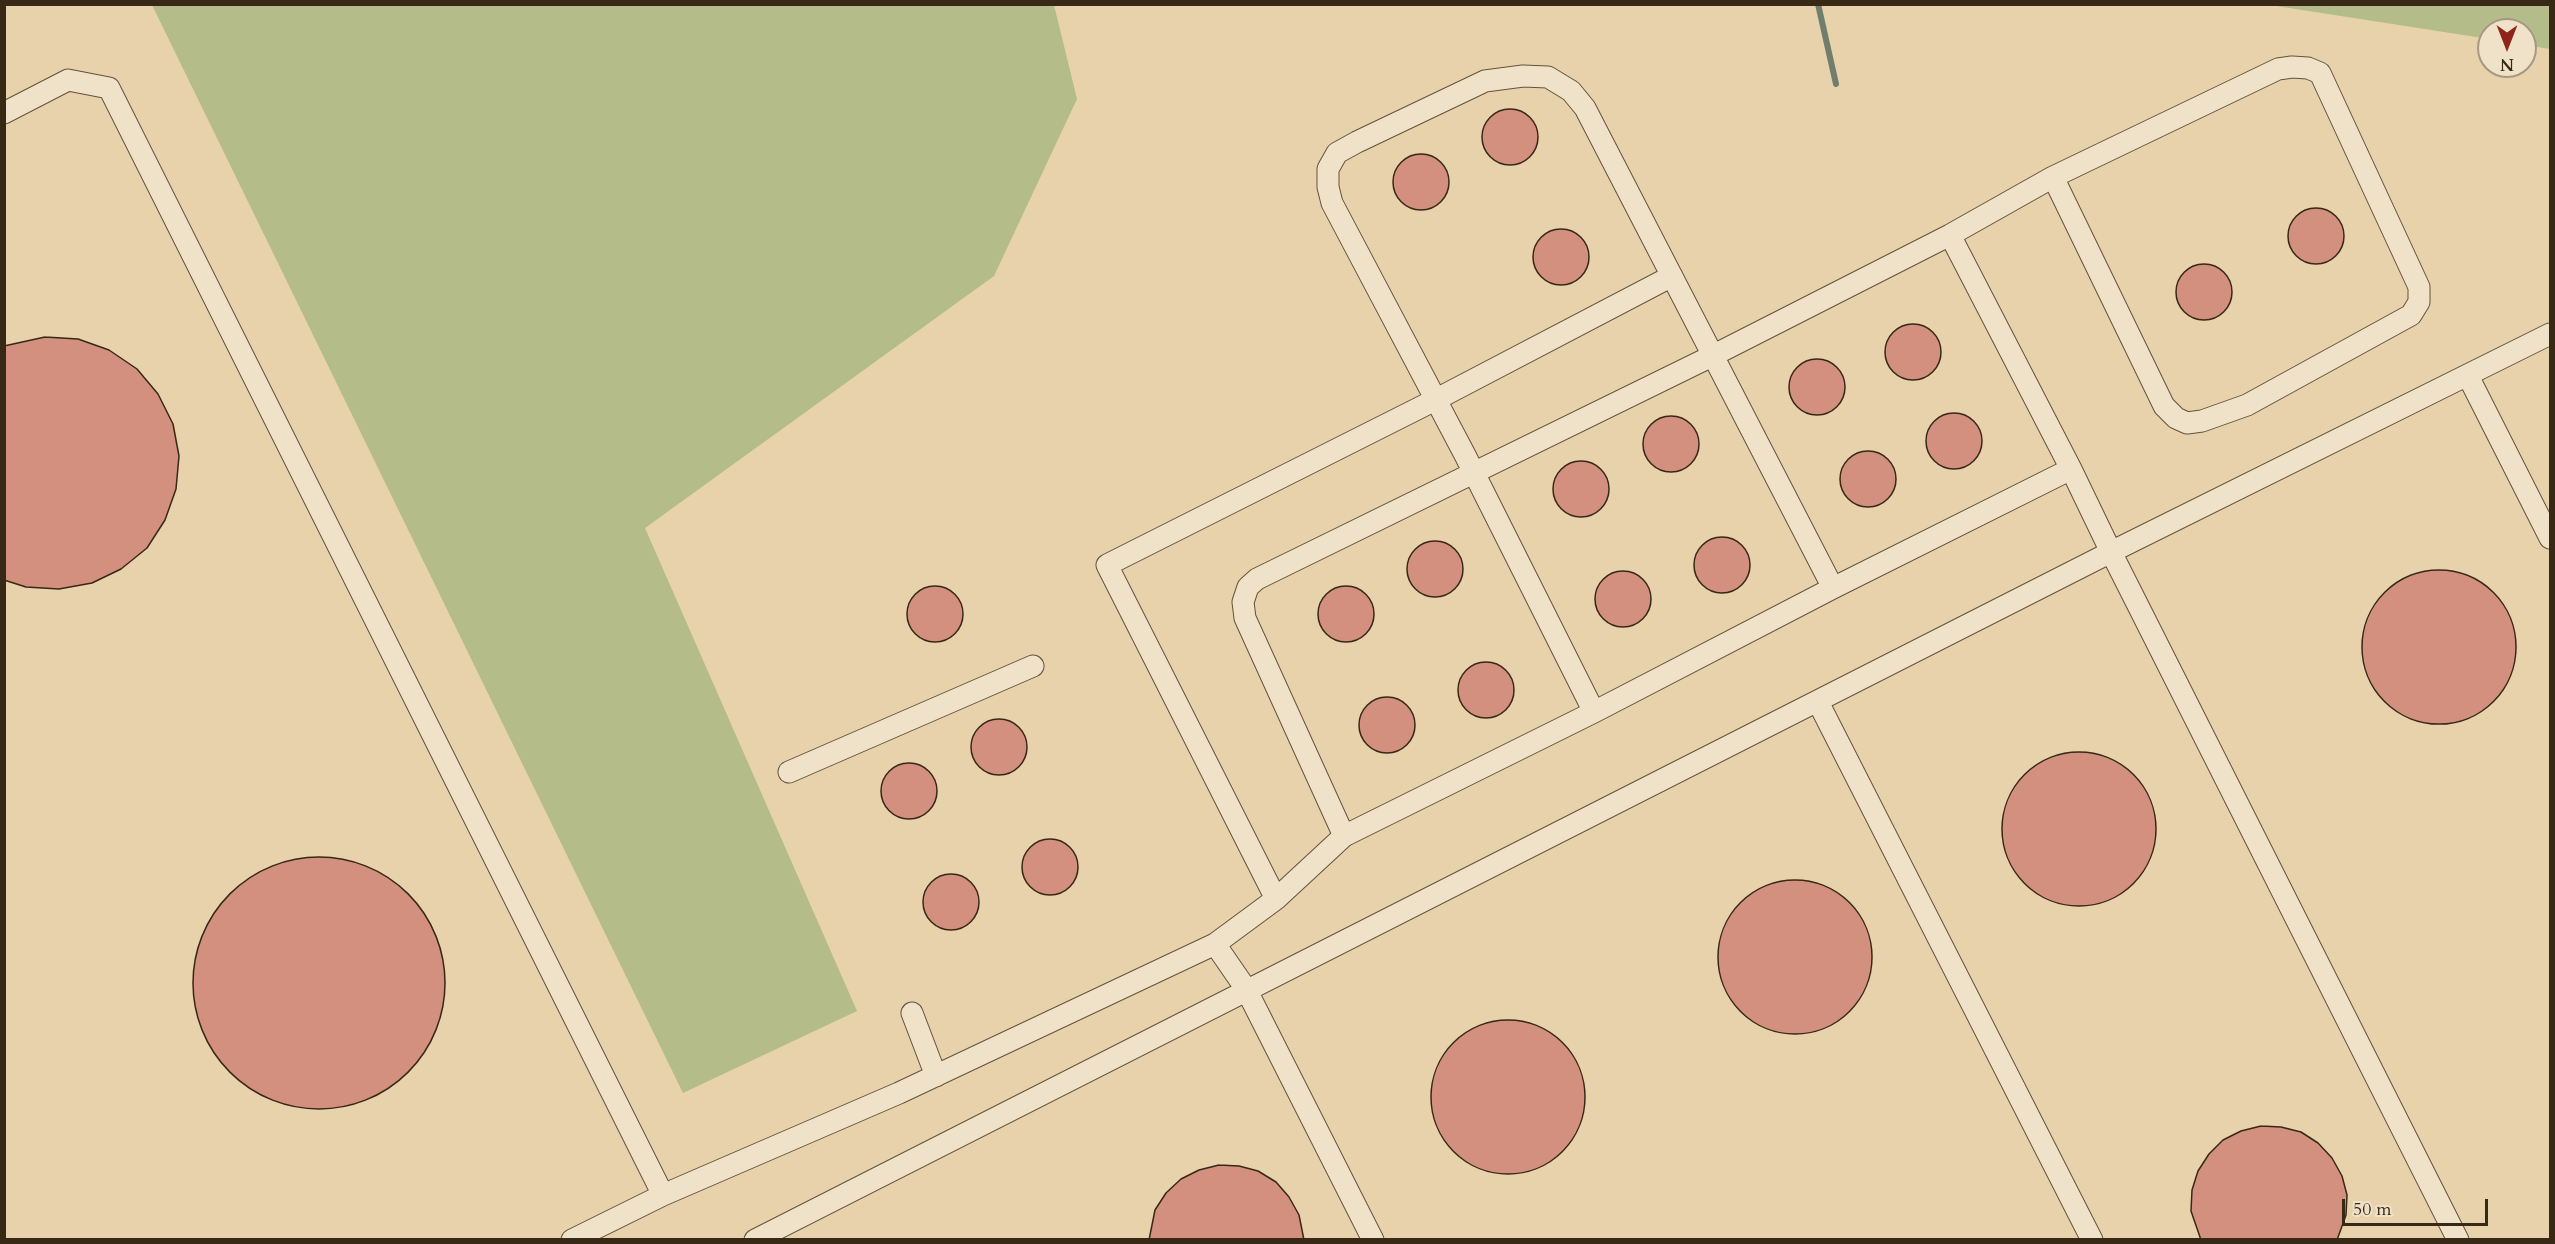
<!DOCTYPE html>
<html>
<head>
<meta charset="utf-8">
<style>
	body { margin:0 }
	#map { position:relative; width:2555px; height:1244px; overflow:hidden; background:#e7d2ab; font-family:Cardo,serif }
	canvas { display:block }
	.frame { position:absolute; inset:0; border:6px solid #382816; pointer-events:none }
	.north { position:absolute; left:2477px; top:18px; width:60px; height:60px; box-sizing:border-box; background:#efe2c8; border:2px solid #a69881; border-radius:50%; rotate:180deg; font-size:16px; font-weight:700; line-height:24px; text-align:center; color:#382816 }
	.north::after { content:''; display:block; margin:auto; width:21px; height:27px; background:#8f2418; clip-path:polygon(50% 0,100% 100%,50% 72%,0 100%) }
	.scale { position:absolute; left:2342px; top:1199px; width:146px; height:27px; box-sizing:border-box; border:3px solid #382816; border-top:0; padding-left:8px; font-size:18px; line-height:21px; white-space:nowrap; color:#382816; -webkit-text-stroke:4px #efe2c8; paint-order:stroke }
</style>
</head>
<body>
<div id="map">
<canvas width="2555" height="1244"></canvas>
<div class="frame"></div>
<div class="north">N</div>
<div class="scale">50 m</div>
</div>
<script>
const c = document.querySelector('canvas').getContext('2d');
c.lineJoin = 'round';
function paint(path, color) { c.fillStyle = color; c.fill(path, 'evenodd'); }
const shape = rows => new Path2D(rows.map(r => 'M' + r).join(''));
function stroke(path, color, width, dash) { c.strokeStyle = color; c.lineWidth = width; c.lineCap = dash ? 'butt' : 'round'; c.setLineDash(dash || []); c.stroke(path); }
const green = shape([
	[152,5,1054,5,1077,99,994,276,645,528,857,1011,683,1093],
	[2270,5,2550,5,2550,49,2525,45,2525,30,2489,30,2489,39]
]);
const stream = shape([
	[1818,4,1836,84]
]);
const building = shape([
	'1482 137a28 28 0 1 1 56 0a28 28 0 1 1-56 0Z',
	'1393 182a28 28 0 1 1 56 0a28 28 0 1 1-56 0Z',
	'2288 236a28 28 0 1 1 56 0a28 28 0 1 1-56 0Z',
	'1533 257a28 28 0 1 1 56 0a28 28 0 1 1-56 0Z',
	'2176 292a28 28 0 1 1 56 0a28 28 0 1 1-56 0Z',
	'1885 352a28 28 0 1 1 56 0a28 28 0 1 1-56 0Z',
	[45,337,78,339,109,350,137,369,158,394,173,424,179,456,176,489,165,520,147,548,121,569,92,583,59,589,26,587,4,580,4,346,45,337],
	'1789 387a28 28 0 1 1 56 0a28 28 0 1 1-56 0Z',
	'1926 441a28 28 0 1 1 56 0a28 28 0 1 1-56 0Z',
	'1643 444a28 28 0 1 1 56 0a28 28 0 1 1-56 0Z',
	'1840 479a28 28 0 1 1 56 0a28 28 0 1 1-56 0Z',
	'1553 489a28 28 0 1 1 56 0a28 28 0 1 1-56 0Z',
	'1694 565a28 28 0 1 1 56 0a28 28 0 1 1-56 0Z',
	'1407 569a28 28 0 1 1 56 0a28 28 0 1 1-56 0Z',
	'2362 647a77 77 0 1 1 154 0a77 77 0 1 1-154 0Z',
	'1595 599a28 28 0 1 1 56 0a28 28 0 1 1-56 0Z',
	'1318 614a28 28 0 1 1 56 0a28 28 0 1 1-56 0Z',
	'907 614a28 28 0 1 1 56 0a28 28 0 1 1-56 0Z',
	'1458 690a28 28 0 1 1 56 0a28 28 0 1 1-56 0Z',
	'1359 725a28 28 0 1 1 56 0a28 28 0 1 1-56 0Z',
	'971 747a28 28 0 1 1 56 0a28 28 0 1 1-56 0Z',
	'2002 829a77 77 0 1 1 154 0a77 77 0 1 1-154 0Z',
	'881 791a28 28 0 1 1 56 0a28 28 0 1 1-56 0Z',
	'1022 867a28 28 0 1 1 56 0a28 28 0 1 1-56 0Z',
	'193 983a126 126 0 1 1 252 0a126 126 0 1 1-252 0Z',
	'923 902a28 28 0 1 1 56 0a28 28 0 1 1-56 0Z',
	'1718 957a77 77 0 1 1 154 0a77 77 0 1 1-154 0Z',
	'1431 1097a77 77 0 1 1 154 0a77 77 0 1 1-154 0Z',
	[2261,1126,2281,1127,2301,1132,2318,1143,2332,1158,2342,1176,2347,1195,2346,1215,2337,1240,2201,1240,2191,1211,2192,1190,2198,1171,2209,1154,2223,1140,2241,1131,2261,1126],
	[1219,1165,1239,1166,1258,1171,1276,1182,1289,1197,1299,1215,1304,1240,1149,1240,1155,1210,1166,1193,1181,1179,1199,1170,1219,1165]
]);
const minor = shape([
	[4,113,68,80,109,88,663,1195],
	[2053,177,2164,406,2176,418,2187,423,2202,421,2247,405,2411,315,2419,302,2419,287,2320,73,2308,68,2292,67,2278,69,2053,177,1950,235,1714,355,1257,579,1248,587,1243,602,1245,618,1344,836,1594,712,1833,588,2071,469],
	[1950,235,2071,469,2111,552,2458,1240],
	[2468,376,2550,538],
	[1818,702,2092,1240],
	[1594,712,1465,455,1332,203,1328,187,1328,169,1337,153,1357,142,1485,81,1523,76,1548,77,1571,91,1585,108,1833,588],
	[789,772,1033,666],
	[1276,899,1107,565,1435,400,1672,276],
	[1215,944,1246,989,1373,1240],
	[912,1013,936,1076],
	[572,1240,663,1195,899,1093,1215,944,1276,899,1344,836],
	[755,1240,2111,552,2550,334]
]);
paint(green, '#b4bc8a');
stroke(stream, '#717e6d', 6);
paint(building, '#d4907f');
stroke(building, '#382816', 1.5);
stroke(minor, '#64523b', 23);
stroke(minor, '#efe2c8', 21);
</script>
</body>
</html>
